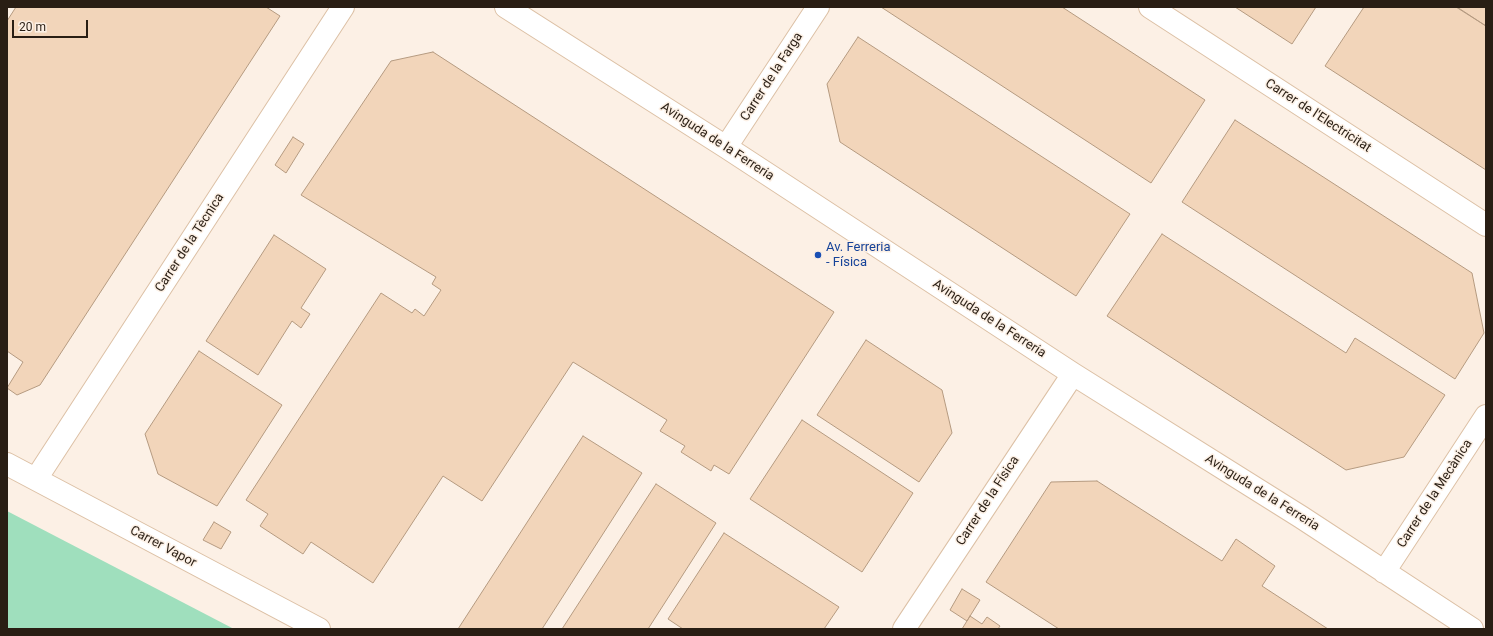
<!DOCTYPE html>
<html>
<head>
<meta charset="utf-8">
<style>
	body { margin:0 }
	#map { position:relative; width:1493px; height:636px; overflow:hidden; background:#fcf0e5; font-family:Roboto,sans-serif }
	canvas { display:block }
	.frame { position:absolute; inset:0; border:8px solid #291e14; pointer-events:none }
	.scale { position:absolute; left:12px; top:20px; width:76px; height:18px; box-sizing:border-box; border:2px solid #291e14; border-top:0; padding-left:5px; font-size:12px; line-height:14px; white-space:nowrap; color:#291e14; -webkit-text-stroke:3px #fcf0e5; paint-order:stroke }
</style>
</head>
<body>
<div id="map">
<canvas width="1493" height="636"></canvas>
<div class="frame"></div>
<div class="scale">20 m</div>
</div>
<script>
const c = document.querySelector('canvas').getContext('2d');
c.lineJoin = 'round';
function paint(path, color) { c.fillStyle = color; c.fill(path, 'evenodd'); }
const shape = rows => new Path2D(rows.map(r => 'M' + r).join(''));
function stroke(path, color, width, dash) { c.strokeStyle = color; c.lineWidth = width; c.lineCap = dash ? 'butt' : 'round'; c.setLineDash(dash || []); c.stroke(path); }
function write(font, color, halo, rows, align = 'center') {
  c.font = font + ' Roboto,sans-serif'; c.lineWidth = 3; c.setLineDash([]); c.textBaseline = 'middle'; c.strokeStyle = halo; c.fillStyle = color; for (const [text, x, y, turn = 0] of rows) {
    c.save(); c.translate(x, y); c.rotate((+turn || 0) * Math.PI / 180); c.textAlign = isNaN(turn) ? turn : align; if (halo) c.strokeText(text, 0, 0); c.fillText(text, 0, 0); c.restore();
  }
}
const green = shape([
	[7,511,234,629,7,629]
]);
const building = shape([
	[16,7,266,7,280,16,40,385,17,395,7,388,23,362,7,351,7,21,16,7],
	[881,7,1062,7,1205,100,1151,183,881,7],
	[1235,7,1316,7,1292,44,1235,7],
	[1364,7,1456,7,1486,26,1486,170,1325,66,1364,7],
	[1456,7,1486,7,1486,26,1457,7,1456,7],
	[858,37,1130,214,1076,296,840,142,827,84,858,37],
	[433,52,834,312,729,474,714,465,711,471,681,452,685,446,660,431,667,420,573,362,482,501,443,476,373,583,311,542,303,554,260,526,268,514,246,500,381,293,412,313,415,309,424,316,441,290,432,284,436,277,301,195,391,61,433,52],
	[1235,120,1472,273,1484,333,1455,379,1182,202,1235,120],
	[293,137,304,144,286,173,275,165,293,137],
	[1162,234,1346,353,1355,338,1445,395,1404,457,1346,470,1107,316,1162,234],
	[274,235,326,269,301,308,310,314,301,328,292,321,258,375,206,341,274,235],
	[866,340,942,390,952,433,919,482,817,415,866,340],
	[199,351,282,405,217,506,158,474,145,434,199,351],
	[802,420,913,493,862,572,750,499,802,420],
	[583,436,642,473,542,629,458,629,583,436],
	[1097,481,1222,561,1236,539,1275,566,1262,586,1328,629,1059,629,986,582,1051,482,1097,481],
	[656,484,716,523,648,629,562,629,656,484],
	[214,522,231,532,221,549,203,540,214,522],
	[724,533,839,607,824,629,683,629,668,619,724,533],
	[962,589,980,600,967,621,950,610,962,589],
	[970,616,982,624,987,617,1000,626,998,629,962,629,970,616]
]);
const minor = shape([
	[506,7,726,147,1073,374,1301,517,1472,629],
	[1150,7,1486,225],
	[726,147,818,7],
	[7,464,319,629],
	[36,479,343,7],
	[1384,572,1486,416],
	[904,629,1073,374]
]);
const markers = [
	[818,255,4,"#1a4fb4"]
];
const streetNames = [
	["Carrer de la Farga",772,77,-57],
	["Carrer de l'Electricitat",1318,116,33],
	["Avinguda de la Ferreria",717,142,33],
	["Carrer de la Tècnica",190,243,-57],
	["Avinguda de la Ferreria",989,319,33],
	["Avinguda de la Ferreria",1262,493,32],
	["Carrer de la Mecànica",1435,494,-57],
	["Carrer de la Física",988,501,-57],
	["Carrer Vapor",163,547,28]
];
const transitNames = [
	["Av. Ferreria",826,248],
	["- Física",826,263]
];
paint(green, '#9fdfbd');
paint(building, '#f2d5ba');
stroke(building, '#b59a80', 1);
stroke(minor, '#dcc0a5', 24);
stroke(minor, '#fff', 22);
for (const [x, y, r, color] of markers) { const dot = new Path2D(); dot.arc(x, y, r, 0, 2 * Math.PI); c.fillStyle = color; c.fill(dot); stroke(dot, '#fcf0e5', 1.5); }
write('13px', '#291e14', '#fcf0e5', streetNames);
write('13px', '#164399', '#fcf0e5', transitNames, 'left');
</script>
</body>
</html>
